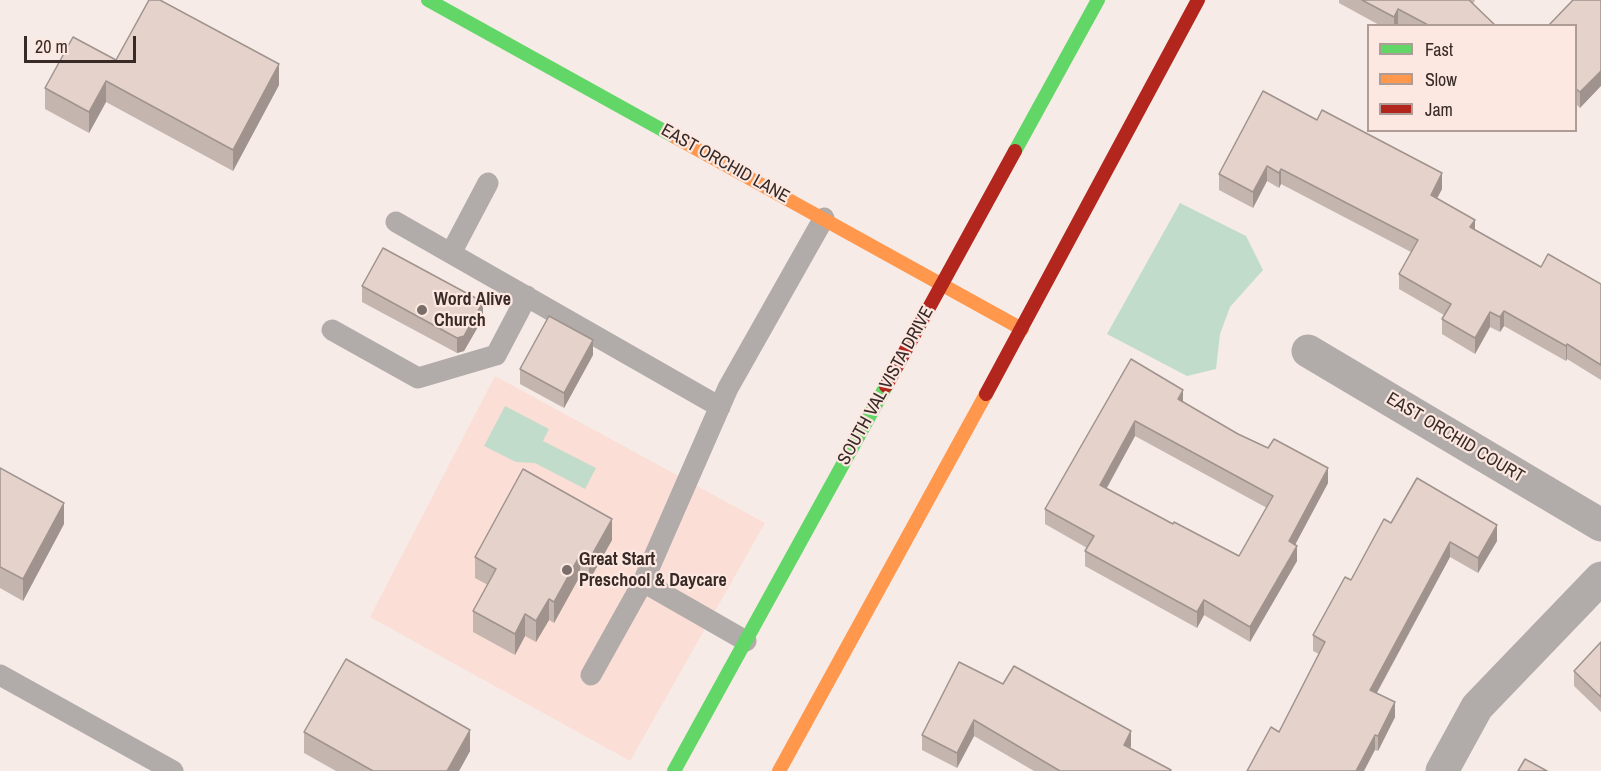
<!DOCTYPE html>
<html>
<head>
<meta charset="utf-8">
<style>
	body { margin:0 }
	#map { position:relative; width:1601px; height:771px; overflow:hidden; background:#f6ebe7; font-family:"Archivo Narrow",sans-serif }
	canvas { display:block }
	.legend { position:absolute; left:1367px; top:24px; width:210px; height:108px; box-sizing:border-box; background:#fce8e1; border:2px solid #ae9c97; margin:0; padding:8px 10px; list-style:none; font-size:18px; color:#382b27 }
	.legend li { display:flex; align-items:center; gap:12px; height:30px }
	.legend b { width:30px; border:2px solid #ae9c97 }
	.scale { position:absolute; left:24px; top:36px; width:112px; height:27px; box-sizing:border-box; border:3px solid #382b27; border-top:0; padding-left:8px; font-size:18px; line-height:21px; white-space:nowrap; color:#382b27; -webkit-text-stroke:4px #fce8e1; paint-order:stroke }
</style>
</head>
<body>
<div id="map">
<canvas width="1601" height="771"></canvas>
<ul class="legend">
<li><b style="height:8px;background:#63d668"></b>Fast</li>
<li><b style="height:8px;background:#ff974d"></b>Slow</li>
<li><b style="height:8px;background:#b3261e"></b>Jam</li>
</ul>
<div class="scale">20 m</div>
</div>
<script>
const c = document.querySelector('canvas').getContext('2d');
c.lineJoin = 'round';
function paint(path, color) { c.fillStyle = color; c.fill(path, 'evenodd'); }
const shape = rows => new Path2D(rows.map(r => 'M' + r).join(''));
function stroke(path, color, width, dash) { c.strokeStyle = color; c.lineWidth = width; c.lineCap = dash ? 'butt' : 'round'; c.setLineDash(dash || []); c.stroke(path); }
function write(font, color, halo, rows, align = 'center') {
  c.font = font + ' "Archivo Narrow",sans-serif'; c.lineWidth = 4.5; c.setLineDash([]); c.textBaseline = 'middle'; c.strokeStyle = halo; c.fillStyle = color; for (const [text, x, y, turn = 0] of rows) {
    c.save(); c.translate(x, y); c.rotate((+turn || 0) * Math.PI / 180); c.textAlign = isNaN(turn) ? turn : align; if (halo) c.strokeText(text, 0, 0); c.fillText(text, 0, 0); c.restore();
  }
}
const built = shape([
	[495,376,765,523,630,761,370,617]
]);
const green = shape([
	[1180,203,1246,236,1263,270,1230,307,1220,334,1216,369,1187,376,1107,334],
	[505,406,549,429,543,441,596,468,585,489,535,463,516,462,484,446]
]);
const lane = shape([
	[396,222,720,407],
	[451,253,488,183],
	[332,330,418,378,496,355,527,296],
	[746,641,643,582,728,388,824,218],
	[0,675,173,771],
	[591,675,643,582]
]);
const street = shape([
	[1308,351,1601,525],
	[1442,771,1477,707,1601,578]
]);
const fast = shape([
	[428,0,675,137],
	[1015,151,1098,0],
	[674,771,886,386]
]);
const slow = shape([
	[675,137,1022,329],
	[779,771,986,394]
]);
const jam = shape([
	[886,386,1015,151],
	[986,394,1198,0]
]);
const wall = shape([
	[1339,0,1475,0,1473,4,1496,26,1401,26,1398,24,1398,26,1381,26,1339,3],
	[1601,0,1580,108,1575,103,1575,26],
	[116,60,279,85,233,171,106,102,89,133,45,109,45,88],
	[1263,91,1442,189,1437,198,1475,230,1541,267,1601,284,1601,380,1567,359,1566,361,1504,326,1500,332,1490,327,1475,354,1442,334,1442,319,1444,315,1399,289,1399,274,1411,252,1281,184,1279,188,1267,181,1253,208,1219,190,1219,174],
	[362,286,483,318,464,351,457,353,362,302],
	[593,355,564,408,520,384,520,369],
	[1131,359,1183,402,1238,434,1328,483,1295,545,1297,561,1250,642,1204,615,1197,628,1085,566,1085,551,1087,548,1045,524,1045,509],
	[1135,436,1267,508,1239,556,1173,524,1107,488],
	[0,468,64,524,23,601,0,588],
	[1391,523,1497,541,1478,573,1450,557,1377,693,1395,717,1378,751,1375,750,1279,732,1319,654,1313,651,1313,635],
	[612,540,589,581,580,576,554,623,549,620,536,642,525,636,515,655,473,632,473,611,488,585,475,578,475,557],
	[1601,642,1601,712,1574,686,1574,671],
	[1003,684,1131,746,1130,749,1171,771,1034,771,974,736,957,768,922,750,922,735],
	[304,732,470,751,459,771,336,771,304,753]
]);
const shadedWall = shape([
	[1398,9,1398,26,1394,26,1394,17],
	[279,64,279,85,233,171,233,150],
	[1601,71,1601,86,1580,108,1580,92],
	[106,81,106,102,89,133,89,112],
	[1267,166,1267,181,1253,208,1253,192],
	[1281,169,1281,184,1279,188,1279,173],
	[1442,173,1442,189,1431,210,1431,195],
	[1475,220,1475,235,1470,227],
	[483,302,483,318,464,351,457,353,457,338],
	[1504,311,1504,326,1500,332,1500,317],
	[1490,312,1490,327,1475,354,1475,338],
	[593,340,593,355,564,408,564,393],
	[1567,344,1567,359,1566,361,1566,346],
	[1183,390,1183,405,1178,399],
	[1135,421,1135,436,1100,500,1100,485],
	[1328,468,1328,483,1289,556,1289,541],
	[64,503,64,524,23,601,23,579],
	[612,519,612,540,589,581,589,560],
	[1497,525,1497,541,1478,573,1478,558],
	[1450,542,1450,557,1370,705,1370,690],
	[1297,546,1297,561,1250,642,1250,627],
	[580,555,580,576,554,623,554,602],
	[549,599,549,620,536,642,536,621],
	[1204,600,1204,615,1197,628,1197,612],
	[525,614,525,636,515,655,515,634],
	[1395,702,1395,717,1378,751,1378,736],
	[974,720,974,736,957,768,957,753],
	[470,730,470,751,459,771,447,771],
	[1131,731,1131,746,1124,760,1124,745],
	[1375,735,1375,750,1364,771,1356,771]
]);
const building = shape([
	[149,0,160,0,279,64,233,150,106,81,89,112,45,88,73,37,116,60,149,0],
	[1362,0,1469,0,1496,26,1430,26,1398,9,1394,17,1362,0],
	[1573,0,1601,0,1601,71,1580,92,1575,88,1575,26,1548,26,1573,0],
	[1263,91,1317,120,1322,110,1442,173,1431,195,1475,220,1470,227,1541,267,1548,254,1601,284,1601,365,1567,344,1566,346,1504,311,1500,317,1490,312,1475,338,1442,319,1451,304,1399,274,1418,240,1281,169,1279,173,1267,166,1253,192,1219,174,1263,91],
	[383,248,483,302,464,336,457,338,362,286,383,248],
	[549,316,593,340,564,393,520,369,549,316],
	[1131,359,1183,390,1178,399,1238,434,1268,448,1274,439,1328,468,1289,541,1297,546,1250,627,1204,600,1197,612,1085,551,1094,536,1045,509,1131,359],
	[1135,421,1273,496,1239,556,1174,522,1173,524,1100,485,1135,421],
	[0,468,64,503,23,579,0,567,0,468],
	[523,469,612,519,589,560,580,555,554,602,549,599,536,621,525,614,515,634,473,611,496,569,475,557,523,469],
	[1417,478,1497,525,1478,558,1450,542,1370,690,1395,702,1378,736,1375,735,1356,771,1247,771,1271,727,1279,732,1325,642,1313,635,1345,577,1351,580,1384,519,1391,523,1417,478],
	[1601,642,1601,697,1574,671,1601,642],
	[346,659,470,730,447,771,373,771,304,732,346,659],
	[959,662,1003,684,1014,666,1131,731,1124,745,1171,770,1170,771,1060,771,974,720,957,753,922,735,959,662],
	[1525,759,1547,771,1518,771,1525,759]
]);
const markers = [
	[422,310,6,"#7a6e6a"],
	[567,570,6,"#7a6e6a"]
];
const streetNames = [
	["EAST ORCHID LANE",725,164,29],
	["SOUTH VAL VISTA DRIVE",886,386,-61],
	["EAST ORCHID COURT",1455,438,31]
];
const poiNames = [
	["Word Alive",434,300],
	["Church",434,321],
	["Great Start",579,560],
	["Preschool & Daycare",579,581]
];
paint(built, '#fbdfd6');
paint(green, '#c1dcca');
stroke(lane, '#b1abaa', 21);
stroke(street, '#b1abaa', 33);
stroke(fast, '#63d668', 14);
stroke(slow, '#ff974d', 14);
stroke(jam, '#b3261e', 14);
paint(wall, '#c4b5af');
paint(shadedWall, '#a0938e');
paint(building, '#e4d2cb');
stroke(building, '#a0938e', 1.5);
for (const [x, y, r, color] of markers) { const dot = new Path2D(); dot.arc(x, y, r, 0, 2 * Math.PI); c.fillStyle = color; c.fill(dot); stroke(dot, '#fce8e1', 2); }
write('18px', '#382b27', '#fce8e1', streetNames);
write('bold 18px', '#382b27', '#fce8e1', poiNames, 'left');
</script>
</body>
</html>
